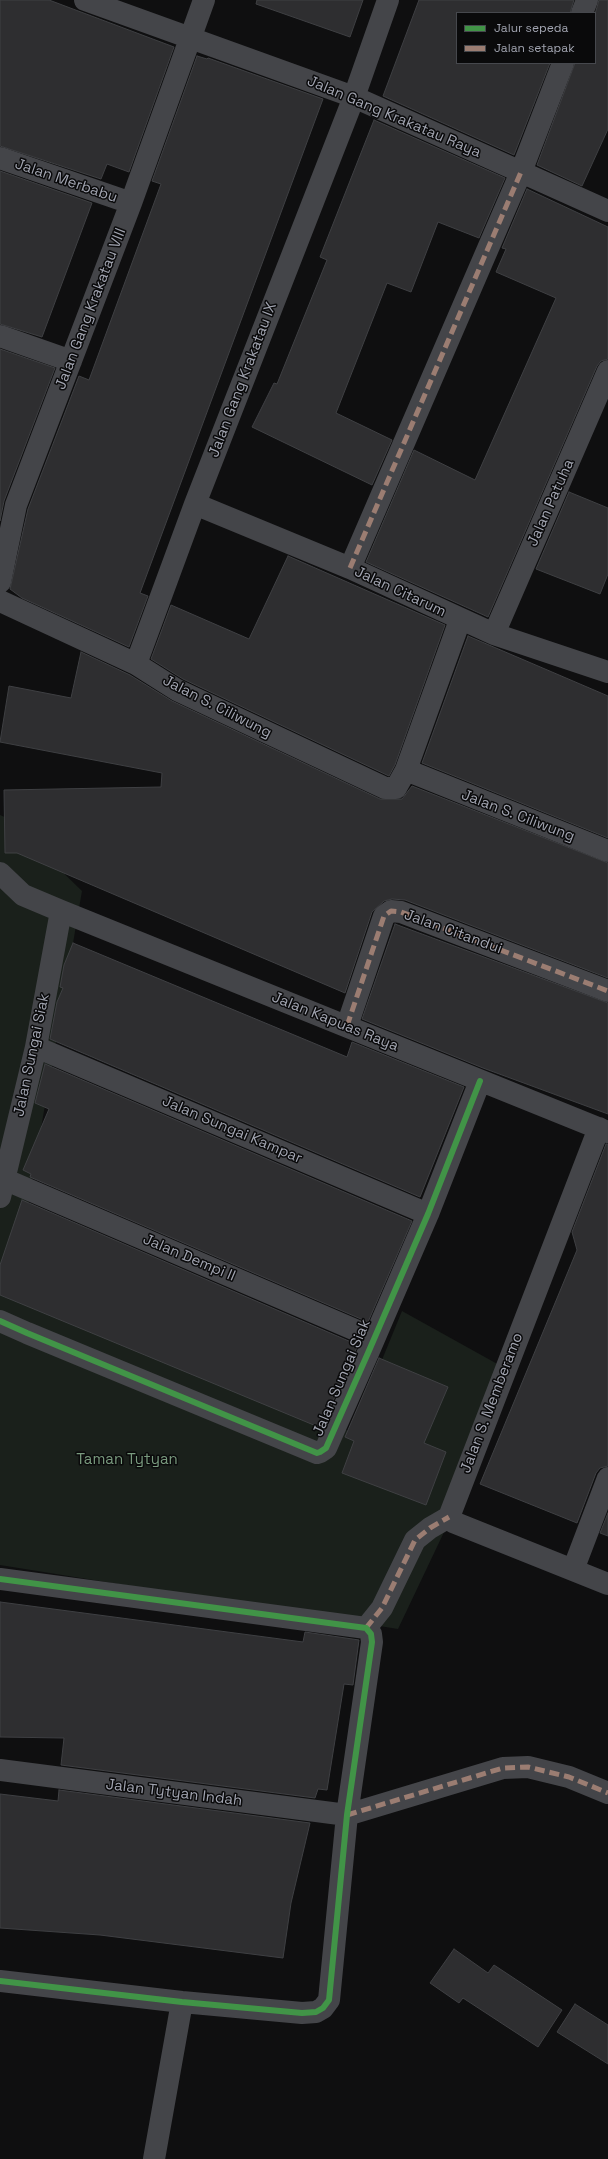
<!DOCTYPE html>
<html>
<head>
<meta charset="utf-8">
<style>
	body { margin:0 }
	#map { position:relative; width:608px; height:2159px; overflow:hidden; background:#0f0f10; font-family:"Space Grotesk",sans-serif }
	canvas { display:block }
	.legend { position:absolute; left:456px; top:12px; width:140px; height:52px; box-sizing:border-box; background:#0a0a0b; border:1px solid #46484d; margin:0; padding:5px 7px; list-style:none; font-size:12px; color:#a1a4b0 }
	.legend li { display:flex; align-items:center; gap:8px; height:20px }
	.legend b { width:20px; border:1px solid #46484d }
</style>
</head>
<body>
<div id="map">
<canvas width="608" height="2159"></canvas>
<ul class="legend">
<li><b style="height:5px;background:#419447"></b>Jalur sepeda</li>
<li><b style="height:5px;background:#9b7d72"></b>Jalan setapak</li>
</ul>
</div>
<script>
const c = document.querySelector('canvas').getContext('2d');
c.lineJoin = 'round';
function paint(path, color) { c.fillStyle = color; c.fill(path, 'evenodd'); }
const shape = rows => new Path2D(rows.map(r => 'M' + r).join(''));
function stroke(path, color, width, dash) { c.strokeStyle = color; c.lineWidth = width; c.lineCap = dash ? 'butt' : 'round'; c.setLineDash(dash || []); c.stroke(path); }
function write(font, color, halo, rows, align = 'center') {
  c.font = font + ' "Space Grotesk",sans-serif'; c.lineWidth = 3; c.setLineDash([]); c.textBaseline = 'middle'; c.strokeStyle = halo; c.fillStyle = color; for (const [text, x, y, turn = 0] of rows) {
    c.save(); c.translate(x, y); c.rotate((+turn || 0) * Math.PI / 180); c.textAlign = isNaN(turn) ? turn : align; if (halo) c.strokeText(text, 0, 0); c.fillText(text, 0, 0); c.restore();
  }
}
const green = shape([
	[0,815,7,818,82,891,17,1267,352,1433,402,1311,510,1371,464,1490,398,1629,0,1565]
]);
const building = shape([
	[0,0,49,0,174,47,129,172,107,164,101,179,0,146,0,0],
	[257,0,363,0,350,37,256,4,257,0],
	[419,0,574,0,570,13,457,13,457,63,550,63,514,155,383,96,419,0],
	[599,0,608,0,608,129,582,186,537,165,575,63,595,63,595,14,599,0],
	[197,56,207,59,208,58,323,99,140,593,148,596,129,647,22,598,10,589,28,509,79,376,89,380,161,184,152,181,197,56],
	[374,120,505,178,479,238,438,222,411,292,387,283,336,413,392,440,372,485,252,427,274,383,277,384,327,260,320,257,374,120],
	[0,171,92,203,42,337,0,324,0,171],
	[527,189,608,227,608,359,601,361,597,366,488,617,366,562,414,450,475,480,556,298,496,272,506,249,502,248,527,189],
	[0,349,55,368,4,501,0,521,0,349],
	[569,492,608,508,608,574,600,594,536,569,569,492],
	[288,556,445,625,395,765,389,776,183,679,151,659,171,605,249,639,288,556],
	[468,636,608,696,608,838,422,763,468,636],
	[81,652,130,675,172,701,380,799,402,799,412,786,608,863,608,978,405,900,392,899,384,901,372,912,345,993,17,853,5,853,4,790,161,787,162,773,0,742,9,686,71,698,81,652],
	[395,924,608,1003,608,1114,483,1068,362,1019,395,924],
	[73,943,347,1057,352,1042,464,1087,420,1197,50,1039,57,1002,63,988,60,987,64,965,73,943],
	[45,1064,412,1221,368,1322,30,1177,31,1174,23,1170,49,1109,35,1103,45,1064],
	[606,1144,608,1144,608,1466,600,1468,596,1473,577,1523,480,1484,577,1250,572,1232,606,1144],
	[22,1200,358,1345,321,1428,0,1295,0,1265,22,1200],
	[379,1358,448,1387,424,1443,446,1452,426,1505,342,1473,354,1441,345,1437,379,1358],
	[608,1513,608,1536,600,1533,608,1513],
	[0,1602,303,1642,305,1632,359,1640,353,1685,344,1684,327,1790,318,1789,315,1798,61,1765,64,1738,0,1737,0,1602],
	[59,1790,310,1823,291,1903,283,1958,100,1935,0,1928,0,1794,58,1801,59,1790],
	[454,1949,488,1973,494,1965,562,2010,538,2047,463,1998,459,2003,430,1983,454,1949],
	[575,2004,608,2025,608,2064,557,2032,575,2004]
]);
const minor = shape([
	[85,0,354,97,608,211],
	[582,13,587,0],
	[0,158,131,203],
	[0,336,71,361],
	[195,504,350,568,494,634,608,672],
	[350,568,521,172,563,63],
	[0,582,16,505,131,203,204,0],
	[0,601,136,664,177,690,385,788,396,788,406,770,460,620],
	[494,634,608,371],
	[136,664,195,504,354,97,388,0],
	[406,770,608,851],
	[0,873,23,895,61,911,608,1132],
	[347,1026,384,916,391,911,401,912,608,991],
	[36,1047,428,1214],
	[599,1128,449,1517,453,1522,608,1584],
	[4,1179,374,1338],
	[0,1197,36,1047,61,911],
	[0,1321,27,1333,317,1453,320,1452,326,1448,368,1353,428,1214,480,1081],
	[573,1570,608,1478],
	[0,1579,366,1628,371,1634,372,1642,347,1815,329,2000,323,2008,316,2012,302,2013,182,2002,0,1981],
	[366,1628,382,1608,415,1540,430,1528,449,1517],
	[0,1770,347,1815,503,1768,528,1767,569,1777,608,1793],
	[154,2159,182,2002]
]);
const quiet = shape([
	[350,568,521,172],
	[347,1026,384,916,391,911,401,912,608,991],
	[366,1628,382,1608,415,1540,430,1528,449,1517],
	[347,1815,503,1768,528,1767,569,1777,608,1793]
]);
const cycleway = shape([
	[0,1321,27,1333,317,1453,320,1452,326,1448,368,1353,428,1214,480,1081],
	[0,1579,366,1628,371,1634,372,1642,347,1815,329,2000,323,2008,316,2012,302,2013,182,2002,0,1981]
]);
const streetNames = [
	["Jalan Gang Krakatau Raya",394,117,23],
	["Jalan Merbabu",66,181,19],
	["Jalan Gang Krakatau VIII",91,309,-69],
	["Jalan Gang Krakatau IX",243,380,-69],
	["Jalan Patuha",551,503,-66],
	["Jalan Citarum",400,592,25],
	["Jalan S. Ciliwung",217,707,27],
	["Jalan S. Ciliwung",518,816,21],
	["Jalan Citandui",453,932,20],
	["Jalan Kapuas Raya",335,1022,22],
	["Jalan Sungai Siak",32,1055,-78],
	["Jalan Sungai Kampar",232,1130,23],
	["Jalan Dempi II",189,1258,23],
	["Jalan Sungai Siak",342,1378,-67],
	["Jalan S. Memberamo",492,1403,-69],
	["Jalan Tytyan Indah",174,1793,7]
];
const parkNames = [
	["Taman Tytyan",127,1460]
];
paint(green, '#1a201b');
paint(building, '#2e2e30');
stroke(building, '#3f4043', 1);
stroke(minor, '#444549', 22);
stroke(quiet, '#9b7d72', 5, [10, 5]);
stroke(cycleway, '#419447', 6);
write('15px', '#a1a4b0', '#0a0a0b', streetNames);
write('15px', '#799a7e', '#0a0a0b', parkNames);
</script>
</body>
</html>
